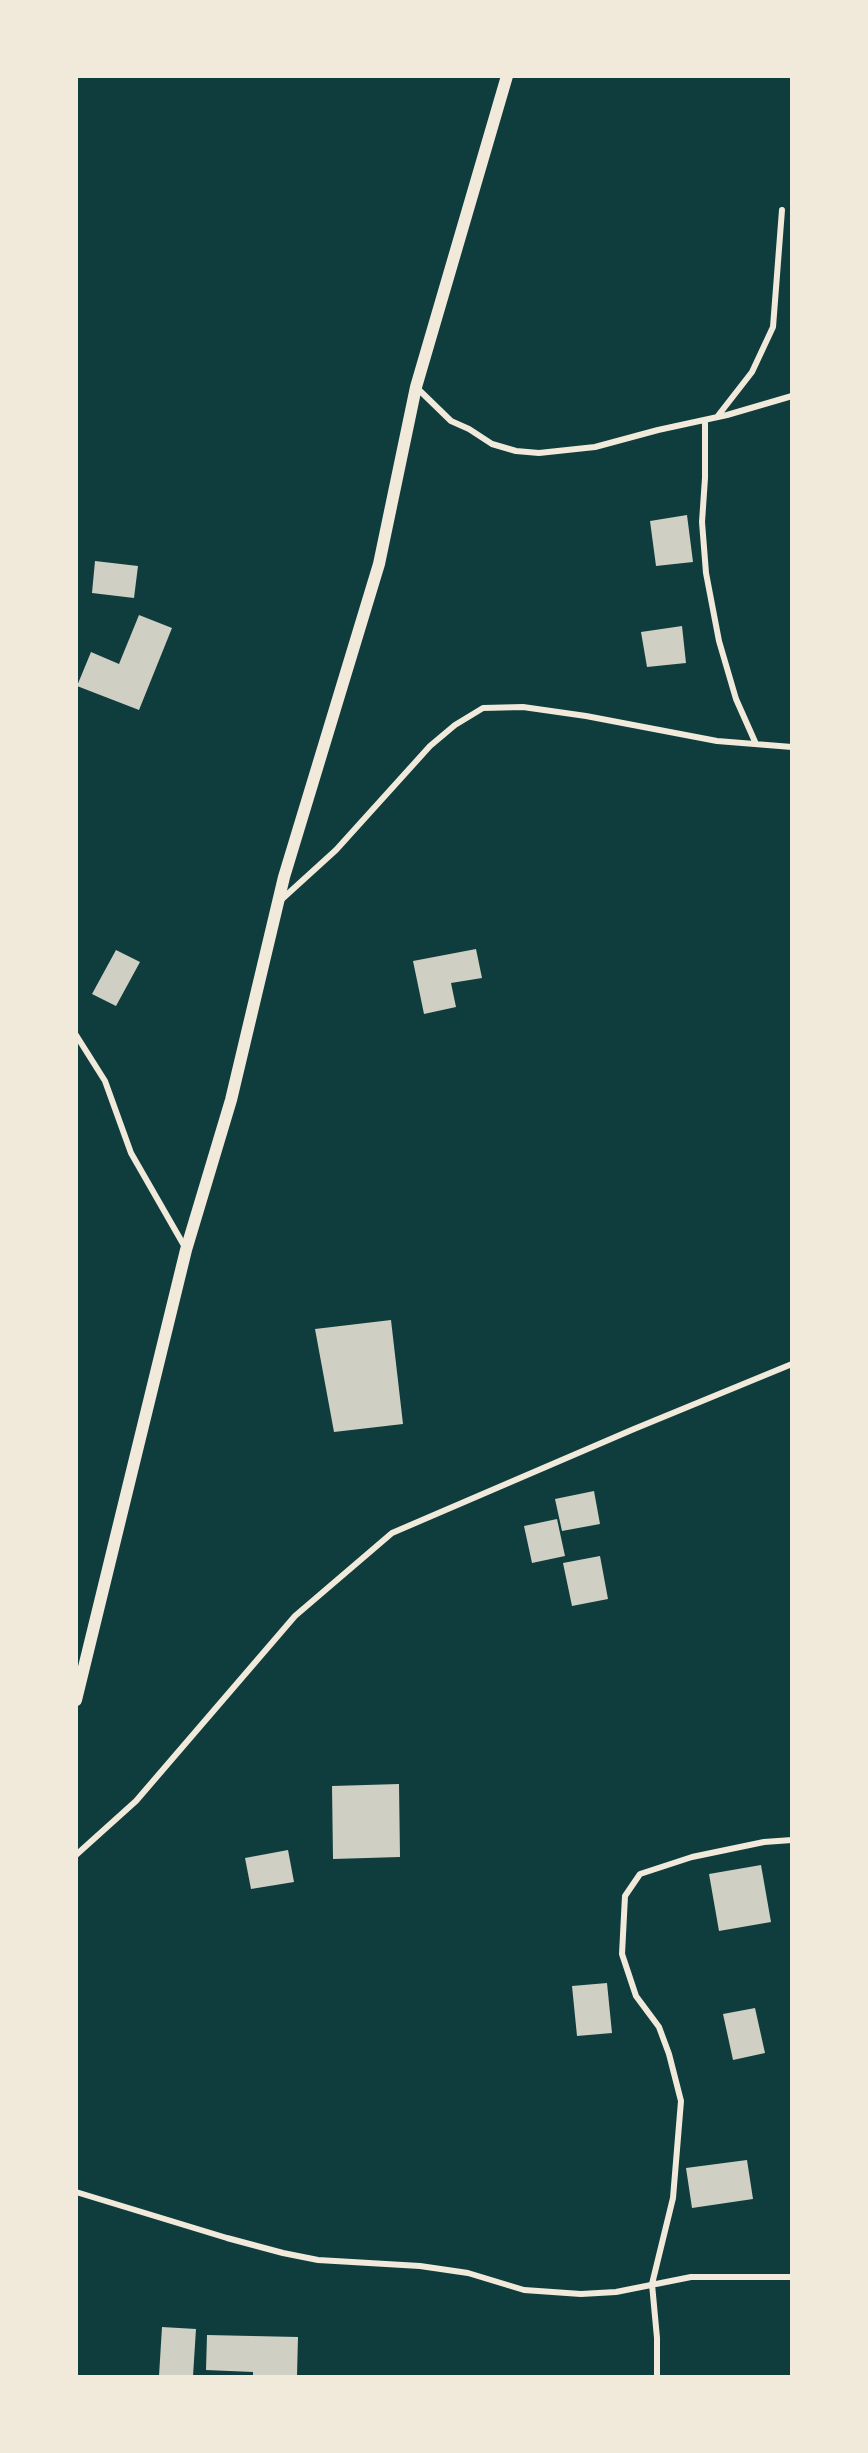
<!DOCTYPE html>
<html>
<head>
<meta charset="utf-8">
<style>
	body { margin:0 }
	#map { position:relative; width:868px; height:2453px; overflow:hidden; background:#0f3d3e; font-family:Quicksand,sans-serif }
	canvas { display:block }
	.frame { position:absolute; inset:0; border:78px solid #f1e9da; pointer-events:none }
</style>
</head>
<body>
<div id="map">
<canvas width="868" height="2453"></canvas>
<div class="frame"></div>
</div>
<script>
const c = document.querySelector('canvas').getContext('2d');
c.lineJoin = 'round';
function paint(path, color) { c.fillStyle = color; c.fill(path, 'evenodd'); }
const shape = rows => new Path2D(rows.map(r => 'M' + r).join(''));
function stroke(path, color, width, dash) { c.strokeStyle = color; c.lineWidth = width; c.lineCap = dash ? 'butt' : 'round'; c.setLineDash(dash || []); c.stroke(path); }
const building = shape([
	[687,515,693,562,656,566,650,521],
	[95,561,138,566,134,598,92,593],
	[139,615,172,628,139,710,77,686,91,652,119,664],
	[682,626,686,663,647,667,641,632],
	[476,949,482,978,451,983,456,1007,424,1014,413,961],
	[116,950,140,962,116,1006,92,994],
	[391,1320,403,1424,334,1432,315,1329],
	[594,1491,600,1524,562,1531,555,1499],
	[557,1519,565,1556,532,1563,524,1526],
	[600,1556,608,1599,572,1606,563,1563],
	[399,1784,400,1857,333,1859,332,1786],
	[288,1850,294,1882,251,1889,245,1858],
	[761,1865,771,1922,719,1931,709,1874],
	[607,1983,612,2033,577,2036,572,1986],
	[755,2008,765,2053,733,2060,723,2014],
	[747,2160,753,2199,692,2208,686,2168],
	[162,2327,196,2329,193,2376,159,2376],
	[207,2335,298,2337,297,2376,253,2376,253,2372,206,2370]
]);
const minor = shape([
	[416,387,451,421,469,429,492,444,516,451,539,453,595,447,658,430,727,415,792,396],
	[717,417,752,372,773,327,782,210],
	[705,420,705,478,702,522,706,573,719,641,736,699,756,744],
	[281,900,336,850,430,746,455,725,483,708,523,707,586,716,717,741,792,747],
	[76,1035,105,1081,131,1153,186,1249],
	[76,1855,136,1801,295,1616,392,1533,634,1429,792,1364],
	[76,2192,227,2238,283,2253,318,2260,420,2266,468,2273,524,2290,581,2294,616,2292,691,2277,792,2277],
	[657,2376,657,2338,652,2284,673,2198,681,2101,669,2054,659,2027,636,1996,622,1954,625,1896,640,1874,692,1857,764,1842,792,1840]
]);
const secondary = shape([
	[76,1700,186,1250,231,1100,284,877,379,564,416,387,507,76]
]);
paint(building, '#cfcfc3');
stroke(minor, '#f1e9da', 6);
stroke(secondary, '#f1e9da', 12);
</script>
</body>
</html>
